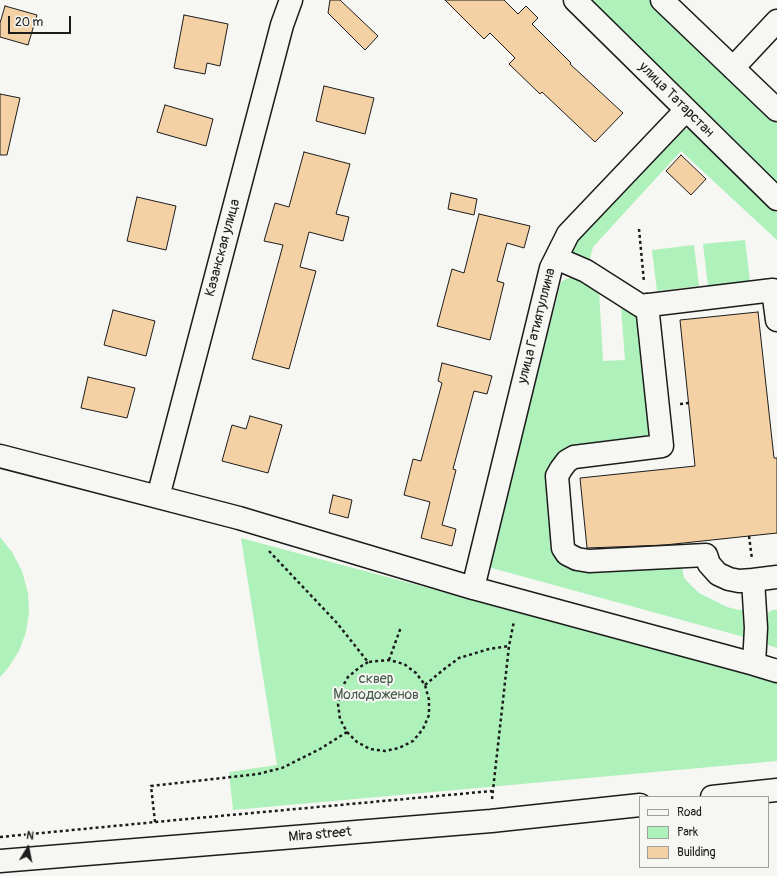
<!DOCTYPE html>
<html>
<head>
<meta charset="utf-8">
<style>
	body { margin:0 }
	#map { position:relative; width:777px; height:876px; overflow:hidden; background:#f6f6f2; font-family:Pangolin,sans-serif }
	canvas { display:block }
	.legend { position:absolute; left:639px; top:796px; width:130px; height:72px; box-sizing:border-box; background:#f6f6f2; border:1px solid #9f9f9c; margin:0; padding:5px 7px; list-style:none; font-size:12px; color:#1c1c1c }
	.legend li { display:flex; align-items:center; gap:8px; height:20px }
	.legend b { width:20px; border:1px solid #9f9f9c }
	.north { position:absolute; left:8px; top:828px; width:40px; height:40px; -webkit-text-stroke:3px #f6f6f2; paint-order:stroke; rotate:10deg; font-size:11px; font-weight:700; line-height:16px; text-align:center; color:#1c1c1c }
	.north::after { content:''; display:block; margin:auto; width:14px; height:18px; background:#1c1c1c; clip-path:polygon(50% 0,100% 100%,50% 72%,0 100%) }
	.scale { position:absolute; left:8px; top:16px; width:63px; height:18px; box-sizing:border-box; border:2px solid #1c1c1c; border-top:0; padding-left:5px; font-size:12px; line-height:14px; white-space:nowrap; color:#1c1c1c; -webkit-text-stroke:3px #f6f6f2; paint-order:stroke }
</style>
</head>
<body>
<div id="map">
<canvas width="777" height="876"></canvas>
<ul class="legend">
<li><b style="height:5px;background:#f6f6f2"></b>Road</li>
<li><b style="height:11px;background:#aef1bb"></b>Park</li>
<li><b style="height:11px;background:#f4d1a5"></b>Building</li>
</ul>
<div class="north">N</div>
<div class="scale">20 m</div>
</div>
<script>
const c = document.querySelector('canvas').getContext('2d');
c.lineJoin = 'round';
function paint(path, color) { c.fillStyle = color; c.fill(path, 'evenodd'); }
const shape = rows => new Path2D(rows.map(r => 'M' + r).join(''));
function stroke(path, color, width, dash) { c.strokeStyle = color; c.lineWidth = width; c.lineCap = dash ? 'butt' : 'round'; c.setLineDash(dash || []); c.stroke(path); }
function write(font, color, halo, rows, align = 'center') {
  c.font = font + ' Pangolin,sans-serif'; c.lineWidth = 4; c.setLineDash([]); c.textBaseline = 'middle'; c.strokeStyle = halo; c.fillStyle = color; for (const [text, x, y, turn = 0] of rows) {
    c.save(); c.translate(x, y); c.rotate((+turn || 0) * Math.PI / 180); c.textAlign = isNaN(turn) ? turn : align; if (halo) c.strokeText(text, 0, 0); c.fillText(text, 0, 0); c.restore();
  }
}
const green = shape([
	[581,0,651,0,777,123,777,191],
	[690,129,710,145,777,213,777,240,681,151,593,247,589,263,573,254,572,249,574,242,682,130],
	[745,240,750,281,708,286,703,244],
	[694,245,699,286,657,291,652,250],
	[573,277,584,279,599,290,603,361,625,360,621,308,626,307,638,316,651,429,649,436,644,439,568,450,554,546,682,567,684,578,699,593,727,607,739,610,747,609,747,626,744,637,488,567,561,282,566,279],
	[0,537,12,552,22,571,28,593,29,612,26,632,19,651,8,668,0,677],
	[241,538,777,681,777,761,233,810,229,772,277,765],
	[772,610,777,610,777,648,768,645,767,618,768,613]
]);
const building = shape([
	[330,0,340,0,378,36,365,50,328,13,330,0],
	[445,0,504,0,518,14,526,6,538,18,532,24,571,63,570,64,623,113,595,142,542,92,540,94,509,64,515,58,490,33,484,39,445,0],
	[5,6,37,15,28,45,0,37,0,23,5,6],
	[184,15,228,24,220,66,207,63,205,74,174,68,184,15],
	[324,86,374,98,365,134,316,121,324,86],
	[0,94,20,98,7,155,0,155,0,94],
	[165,105,213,119,206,146,157,132,165,105],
	[304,152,350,164,336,214,349,217,343,241,309,232,300,267,316,271,289,369,252,359,283,245,264,241,275,203,289,207,304,152],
	[681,155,706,179,691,195,666,171,681,155],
	[451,193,477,199,474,215,448,209,451,193],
	[137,197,176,206,166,250,127,241,137,197],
	[479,214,530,226,524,248,507,243,497,281,504,283,490,340,437,326,452,269,464,273,479,214],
	[113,310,155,321,146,356,104,345,113,310],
	[758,312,774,458,777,458,777,533,665,545,587,548,580,478,695,466,680,320,758,312],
	[442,363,492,376,487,394,474,391,453,469,456,470,442,525,456,529,452,546,421,538,430,502,404,495,413,459,421,461,442,383,438,381,442,363],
	[88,377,135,388,127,418,81,408,88,377],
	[250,416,282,425,268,473,222,461,232,425,246,429,250,416],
	[333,495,352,500,348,518,329,513,333,495]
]);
const path = shape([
	[639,229,644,282],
	[680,404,689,403],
	[749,536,752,559],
	[269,551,337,623,368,662,389,660,404,664,416,673,425,685,429,700,429,715,423,729,413,741,399,748,385,751,370,749,357,742,347,732,340,719,338,704,341,689,348,677,360,667,368,662],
	[389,660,401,627],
	[425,685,443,670,459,658,489,649,509,646],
	[492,799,509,646,514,621],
	[155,822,151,786,258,774,282,768,320,749,347,732],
	[0,837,187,819,492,791]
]);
const minor = shape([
	[575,0,777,199],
	[662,0,777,110],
	[733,68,777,21],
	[556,258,586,271,641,306,773,290,777,320],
	[647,305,662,446,574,457,567,461,561,469,557,476,563,548,567,554,577,559,589,561,706,555,709,564,718,574,729,579,739,581,753,580,756,628,754,664],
	[0,456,239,518,473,588,754,664,777,671],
	[158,497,282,25,291,0],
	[753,580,777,577],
	[473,588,551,268,568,234,686,110],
	[712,797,777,790],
	[0,861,491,821,640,805]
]);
const streetNames = [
	["улица Татарстан",676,100,45],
	["Казанская улица",223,248,-75],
	["улица Гатиятуллина",537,326,-76],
	["Mira street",320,835,-5]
];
const parkNames = [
	["сквер",376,679],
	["Молодоженов",376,695]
];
paint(green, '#aef1bb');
paint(building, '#f4d1a5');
stroke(building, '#1c1c1c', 1);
stroke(minor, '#1c1c1c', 25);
stroke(path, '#1c1c1c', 2.5, [3, 3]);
stroke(minor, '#f6f6f2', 22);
write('14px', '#1c1c1c', '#f6f6f2', streetNames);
write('14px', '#485c4c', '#f6f6f2', parkNames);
</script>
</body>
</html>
